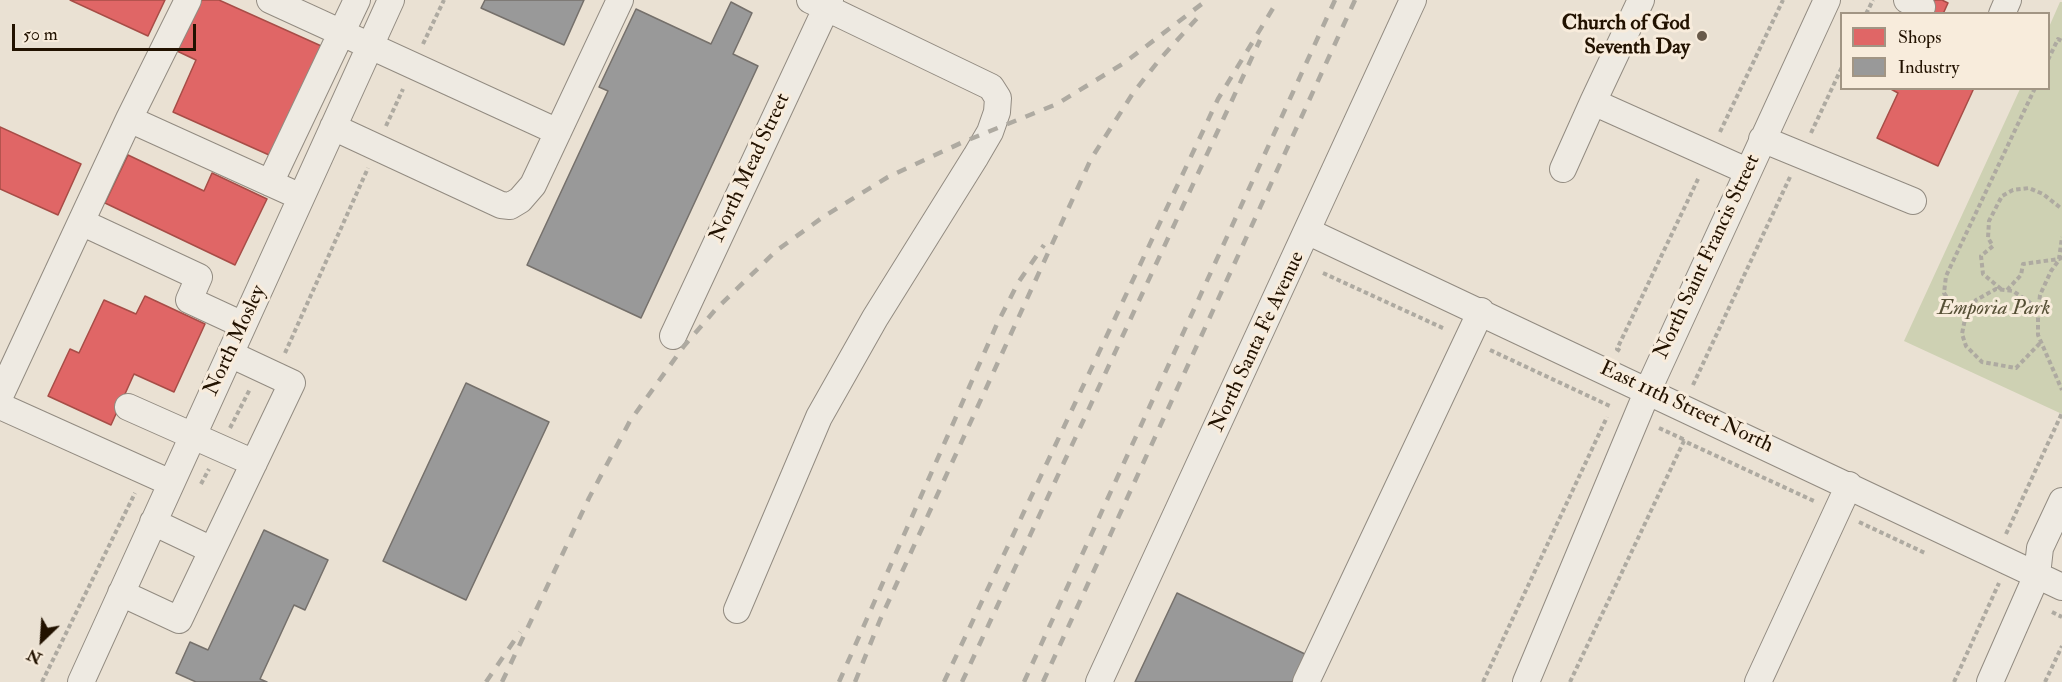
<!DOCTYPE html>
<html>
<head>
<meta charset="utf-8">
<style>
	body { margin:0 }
	#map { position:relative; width:2062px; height:682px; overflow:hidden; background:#eae1d3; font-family:"IM FELL Double Pica",serif }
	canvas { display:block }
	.legend { position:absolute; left:1840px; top:12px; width:210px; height:78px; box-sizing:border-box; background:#f8ecdc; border:2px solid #a29584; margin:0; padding:8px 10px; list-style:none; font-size:18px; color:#221200 }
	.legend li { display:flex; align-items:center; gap:12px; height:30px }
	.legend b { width:30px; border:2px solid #a29584 }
	.north { position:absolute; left:12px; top:610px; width:60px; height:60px; -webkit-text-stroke:4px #f8ecdc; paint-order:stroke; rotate:205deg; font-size:16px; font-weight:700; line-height:24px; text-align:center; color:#221200 }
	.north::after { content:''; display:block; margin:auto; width:21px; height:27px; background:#221200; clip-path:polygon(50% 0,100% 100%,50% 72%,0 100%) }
	.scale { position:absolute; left:12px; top:24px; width:184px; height:27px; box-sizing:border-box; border:3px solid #221200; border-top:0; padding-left:8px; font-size:18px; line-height:21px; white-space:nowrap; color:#221200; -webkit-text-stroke:4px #f8ecdc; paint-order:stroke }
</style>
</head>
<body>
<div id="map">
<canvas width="2062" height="682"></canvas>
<ul class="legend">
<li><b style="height:16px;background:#e06666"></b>Shops</li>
<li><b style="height:16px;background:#999"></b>Industry</li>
</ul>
<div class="north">N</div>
<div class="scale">50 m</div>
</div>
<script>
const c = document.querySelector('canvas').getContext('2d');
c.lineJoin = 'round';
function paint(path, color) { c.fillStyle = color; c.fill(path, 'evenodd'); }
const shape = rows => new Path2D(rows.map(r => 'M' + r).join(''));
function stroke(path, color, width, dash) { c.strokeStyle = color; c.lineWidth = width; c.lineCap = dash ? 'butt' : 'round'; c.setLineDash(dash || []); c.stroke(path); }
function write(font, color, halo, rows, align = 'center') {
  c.font = font + ' "IM FELL Double Pica",serif'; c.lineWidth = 6; c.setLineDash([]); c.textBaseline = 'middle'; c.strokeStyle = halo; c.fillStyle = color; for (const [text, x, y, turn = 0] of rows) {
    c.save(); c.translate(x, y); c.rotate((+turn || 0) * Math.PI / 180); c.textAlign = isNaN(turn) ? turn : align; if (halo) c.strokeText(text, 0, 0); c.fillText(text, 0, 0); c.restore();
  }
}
const green = shape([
	[2060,2,2062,2,2062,414,1904,341,2020,89,2048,88,2049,27]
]);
const shops = shape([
	[70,0,165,0,148,36,70,0],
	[200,0,219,0,328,49,278,159,173,112,196,60,177,51,200,0],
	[1926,0,1942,0,1948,3,1943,14,1919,14,1926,0],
	[1889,88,1974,88,1938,166,1877,138,1898,93,1889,88],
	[0,127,81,164,58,215,0,189,0,127],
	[128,155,204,191,212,173,267,199,235,265,105,203,128,155],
	[145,296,205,324,174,392,134,374,111,425,48,396,70,349,79,353,104,300,136,314,145,296]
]);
const industry = shape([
	[485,0,584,0,564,45,481,8,485,0],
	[731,2,752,13,733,54,758,66,641,318,527,265,608,91,599,87,636,9,711,44,731,2],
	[466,383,549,422,466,600,383,561,466,383],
	[264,530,328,560,305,610,294,605,260,679,267,682,196,682,176,673,190,642,208,650,264,530],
	[1177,593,1307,655,1294,682,1135,682,1177,593]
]);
const path = shape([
	[1866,14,1873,0],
	[423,44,444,0],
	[2048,60,2058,39,2062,41],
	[2035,88,1946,276,1944,293,1951,303,1966,314,1976,300,1996,289,2013,291,2038,308],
	[386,126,403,89],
	[1720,132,1783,0],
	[1811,133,1842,67],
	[2062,256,2051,271,2040,295,2038,313,2038,335,2062,390],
	[1323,273,1445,329],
	[2001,289,1983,274,1981,256,1993,246,1988,238,1989,221,2002,196,2013,190,2029,188,2043,194,2062,209],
	[2007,290,2021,275,2023,264,2059,259,2062,237],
	[1966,314,1962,334,1966,346,1982,362,2016,368,2041,342],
	[1490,350,1612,407],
	[1620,351,1617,349,1699,177],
	[285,353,368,168],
	[1693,385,1790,177],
	[230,428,250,389],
	[1659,428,1685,440],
	[201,484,209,469],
	[1859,522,1925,553],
	[2006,534,2062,413],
	[2052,612,2062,617],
	[42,682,135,493],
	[1483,682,1607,417],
	[1570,682,1684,441,1814,501],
	[1954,682,1999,583],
	[2045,682,2062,646]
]);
const minor = shape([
	[188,0,129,119,301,197],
	[270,0,558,132],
	[1641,0,1593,102,1747,171],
	[1907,0,1922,7],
	[2002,14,2008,0],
	[129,119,81,222,199,277,189,300,243,325],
	[333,127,501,205,510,206,520,200,533,185,620,0],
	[1762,139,1913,201],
	[1563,169,1593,102],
	[270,183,357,0],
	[1309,232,2062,587],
	[673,336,830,0],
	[0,396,81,222],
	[0,406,171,483],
	[128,407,254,463],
	[153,522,212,550],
	[121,593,179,620,292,383,230,354],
	[737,610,819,417,875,318,976,156,990,132,997,112,998,98,991,87,810,0],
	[81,682,391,0],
	[1099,682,1413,0],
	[1306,682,1481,311],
	[1526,682,1648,390,1827,0],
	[1758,682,1849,485],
	[1990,682,2037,575,2040,548,2062,501]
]);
const rail = shape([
	[486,682,520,632],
	[502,682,589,498,630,421,684,346,716,309,776,251,823,217,888,177,963,142,1057,104,1124,63,1207,0],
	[839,682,997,324,1018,283,1044,245],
	[855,682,880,620,1091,159,1133,93,1160,59,1200,15],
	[944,682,1218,99,1278,0],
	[962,682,1260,40],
	[1024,682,1335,0],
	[1043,682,1355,0]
]);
const markers = [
	[1702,36,6,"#685a4a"]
];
const poiNames = [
	["Church of God",1690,24],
	["Seventh Day",1690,48]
];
const streetNames = [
	["North Mead Street",751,168,-65],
	["North Saint Francis Street",1708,257,-65],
	["North Mosley",236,341,-65],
	["North Santa Fe Avenue",1258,342,-65],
	["East 11th Street North",1686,408,25]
];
const parkNames = [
	["Emporia Park",1994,309]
];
paint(green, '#ced1b3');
paint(shops, '#e06666');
stroke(shops, '#a74d47', 1.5);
paint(industry, '#999');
stroke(industry, '#75706b', 1.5);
stroke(minor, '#928b81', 28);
stroke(path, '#aeaaa1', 4, [4.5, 3]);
stroke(minor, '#eeeae2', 26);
stroke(rail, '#aeaaa1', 4.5, [10, 10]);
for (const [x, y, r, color] of markers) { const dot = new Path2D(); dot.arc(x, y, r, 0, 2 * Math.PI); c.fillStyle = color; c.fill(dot); stroke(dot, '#f8ecdc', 2); }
write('bold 21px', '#221200', '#f8ecdc', poiNames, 'right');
write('21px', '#221200', '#f8ecdc', streetNames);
write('italic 21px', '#565036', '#f8ecdc', parkNames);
</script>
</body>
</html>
